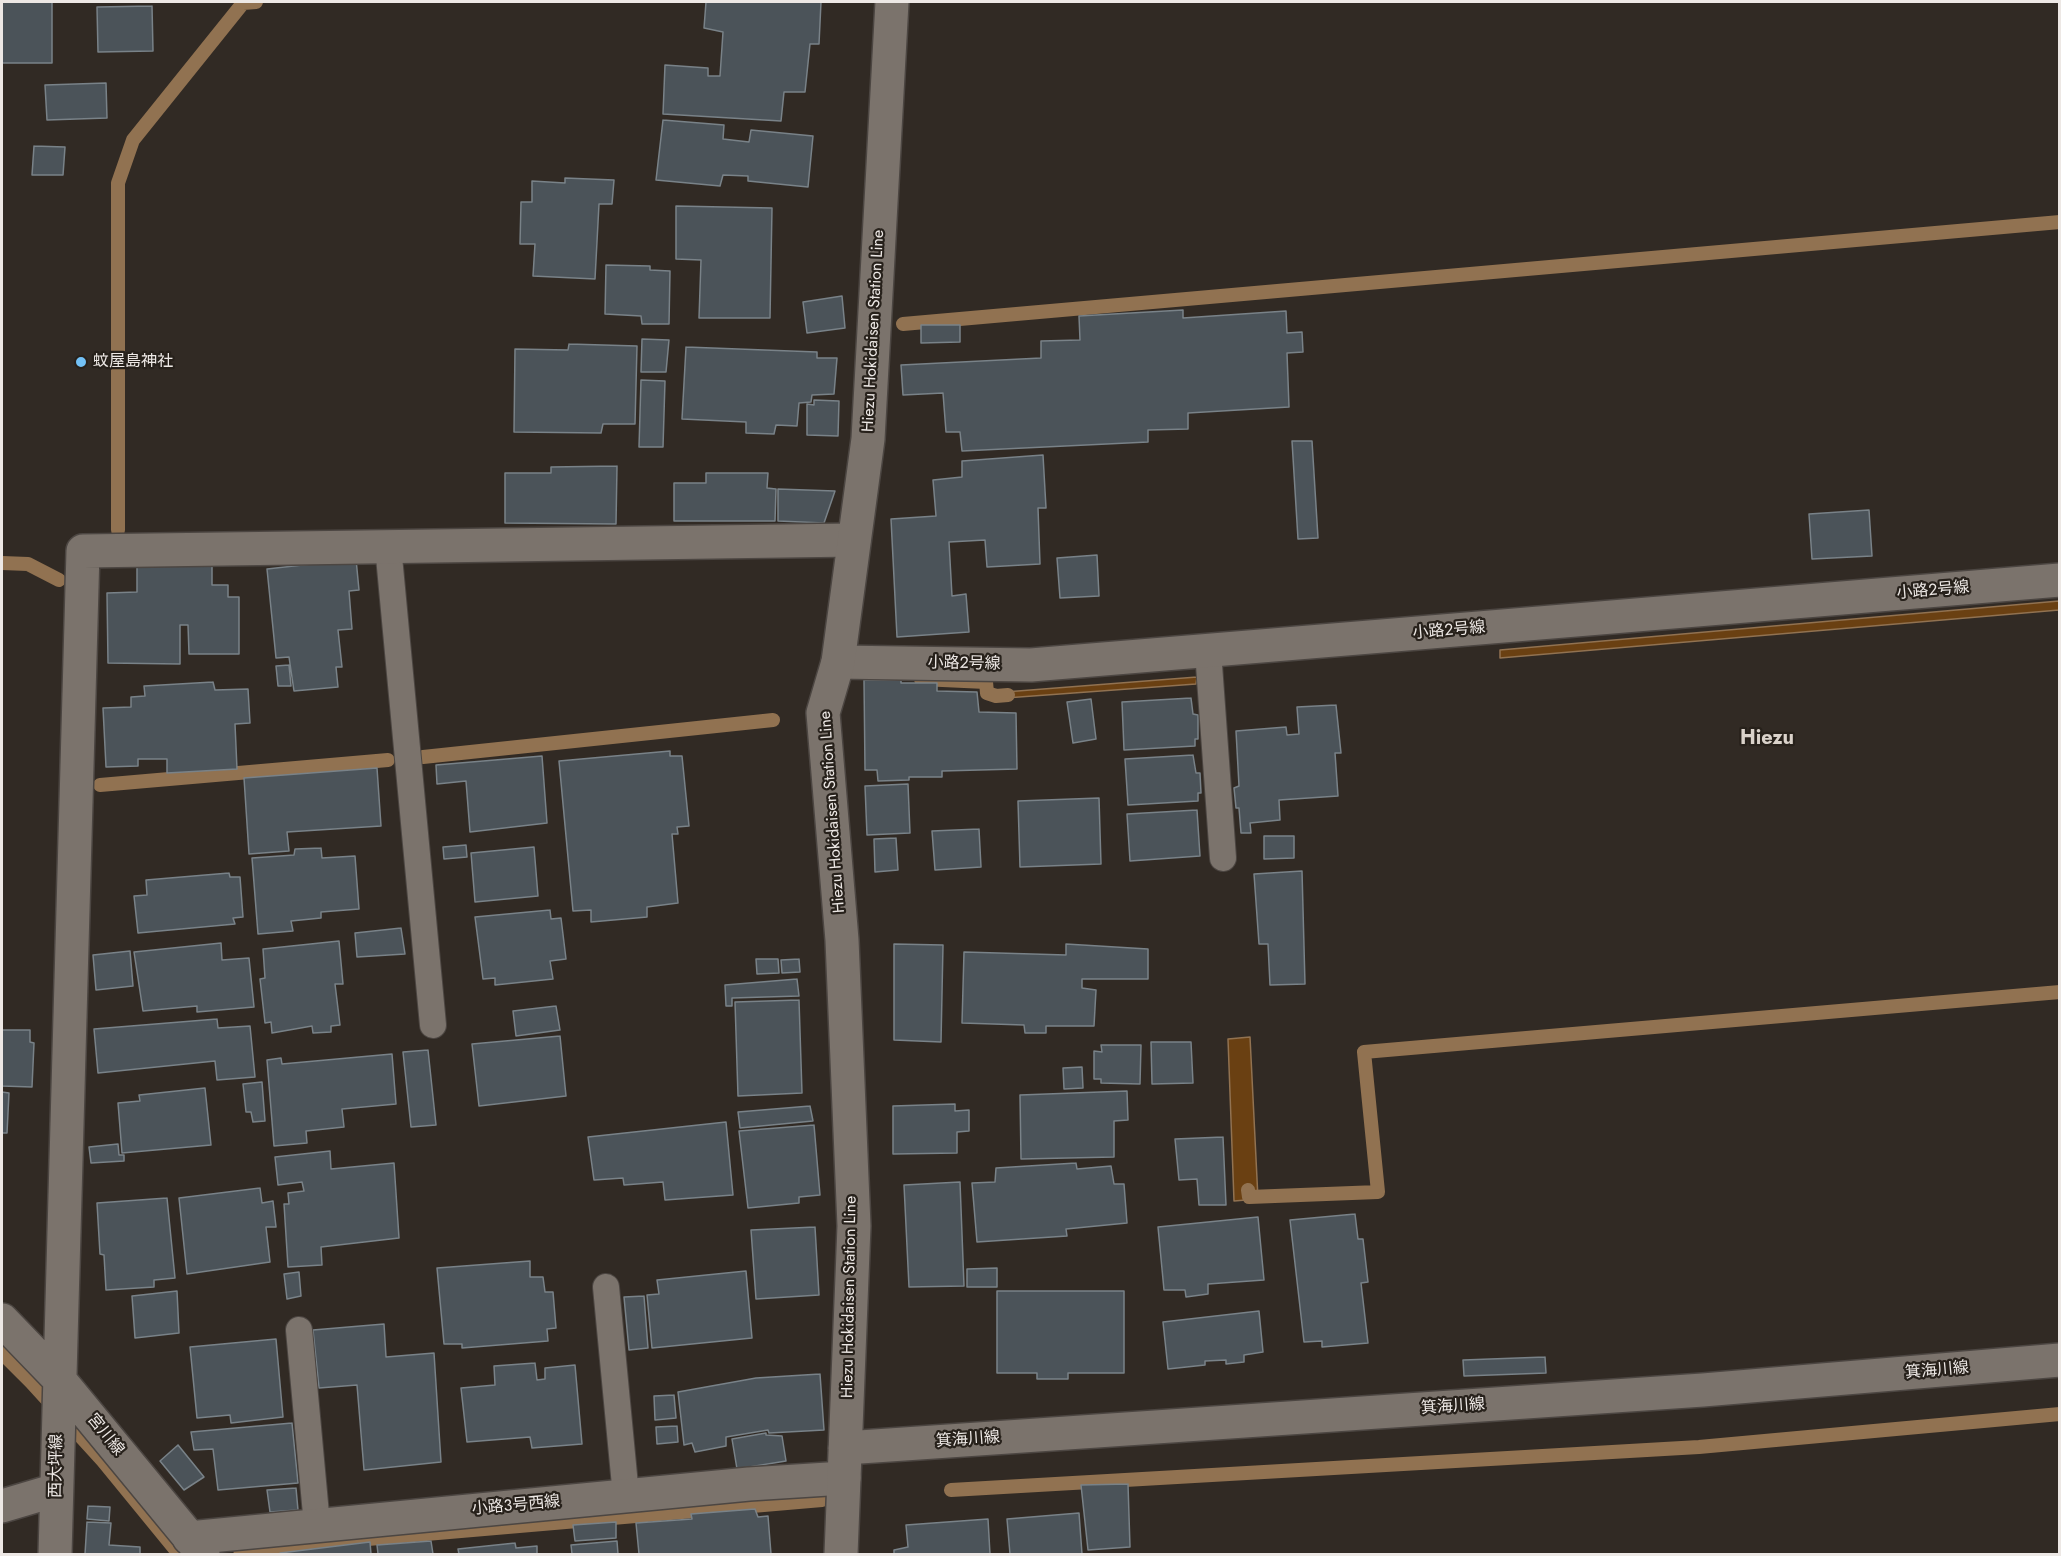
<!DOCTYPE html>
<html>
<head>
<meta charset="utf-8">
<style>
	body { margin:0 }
	#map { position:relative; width:2061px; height:1556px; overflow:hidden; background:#312a24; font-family:Jost,sans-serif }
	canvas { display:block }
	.frame { position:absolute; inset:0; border:3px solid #ede8e5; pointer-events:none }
</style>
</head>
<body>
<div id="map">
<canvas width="2061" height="1556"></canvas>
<div class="frame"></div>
</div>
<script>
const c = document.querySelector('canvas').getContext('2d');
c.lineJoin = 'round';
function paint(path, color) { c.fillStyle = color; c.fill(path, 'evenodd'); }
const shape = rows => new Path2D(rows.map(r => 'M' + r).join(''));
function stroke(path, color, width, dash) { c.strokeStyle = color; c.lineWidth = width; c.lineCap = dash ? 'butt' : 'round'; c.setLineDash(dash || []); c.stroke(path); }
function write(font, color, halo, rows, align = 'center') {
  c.font = font + ' Jost,"Noto Sans JP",sans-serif'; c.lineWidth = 4.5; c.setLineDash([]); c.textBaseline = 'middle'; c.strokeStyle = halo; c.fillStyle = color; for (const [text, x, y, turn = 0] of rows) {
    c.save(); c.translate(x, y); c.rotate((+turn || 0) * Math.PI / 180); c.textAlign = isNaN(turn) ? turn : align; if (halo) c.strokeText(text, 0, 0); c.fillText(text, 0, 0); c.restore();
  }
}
const water = shape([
	[2059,601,2059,610,1500,658,1500,650,2059,601],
	[1197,677,1196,684,992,699,992,693,1197,677],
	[1250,1037,1258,1199,1234,1201,1228,1039,1250,1037]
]);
const stream = shape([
	[903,324,2060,222],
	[118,530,118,183,133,140,243,3,256,2],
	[2,563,28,564,59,580],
	[921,679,986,682,987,693,996,696,1008,695],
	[423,757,773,720],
	[100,785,388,760],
	[1248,1190,1249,1197,1378,1192,1364,1052,2060,992],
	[2,1353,31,1382,103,1461,179,1554],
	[951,1490,1699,1447,2060,1414],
	[240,1550,822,1500]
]);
const building = shape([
	[2,2,52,2,52,63,2,63,2,2],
	[706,2,821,2,819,44,810,44,805,92,784,92,781,121,663,114,665,65,708,68,708,76,720,76,723,32,704,28,706,2],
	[152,6,153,51,98,52,97,7,152,6],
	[106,83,107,118,47,120,45,85,106,83],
	[663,120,724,125,723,139,749,142,751,130,813,136,808,187,748,181,748,176,723,175,720,186,656,180,663,120],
	[34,146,65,147,63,175,32,175,34,146],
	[565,178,614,180,612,204,599,204,595,279,533,276,535,244,520,244,521,202,532,202,532,181,565,183,565,178],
	[676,206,772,208,770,318,699,318,701,260,676,259,676,206],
	[606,265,650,266,650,270,670,271,669,324,642,324,641,316,605,314,606,265],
	[842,296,845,328,807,333,803,302,842,296],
	[1183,310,1183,318,1286,311,1287,333,1302,332,1303,352,1287,353,1289,407,1188,413,1188,429,1148,430,1148,442,962,451,960,432,946,432,943,393,903,395,901,365,1041,358,1041,341,1080,340,1079,316,1183,310],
	[921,325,960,325,960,342,921,343,921,325],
	[642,339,669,340,666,372,641,372,642,339],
	[569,344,637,346,635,424,603,424,601,433,514,432,515,349,568,350,569,344],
	[686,347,817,352,817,358,837,358,834,394,812,395,811,402,799,403,797,426,776,425,774,434,746,433,746,422,682,419,686,347],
	[641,380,665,381,663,447,639,447,641,380],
	[814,400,839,401,838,436,807,435,807,404,814,405,814,400],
	[1292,441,1312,441,1318,538,1298,539,1292,441],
	[1043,455,1046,508,1038,508,1040,564,987,567,985,540,949,542,952,596,966,594,969,632,897,637,891,519,936,516,933,480,962,477,962,461,1043,455],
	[617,466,616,524,505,523,505,473,551,473,551,467,617,466],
	[706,473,768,473,767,488,776,489,775,521,674,521,674,483,706,483,706,473],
	[778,489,835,491,824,523,778,521,778,489],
	[1869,510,1872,556,1812,559,1809,514,1869,510],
	[1097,555,1099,596,1060,598,1057,558,1097,555],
	[356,559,359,590,349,591,352,629,338,630,342,667,336,667,338,687,294,691,289,657,276,658,267,569,356,559],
	[137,562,192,562,191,566,212,566,212,585,228,585,228,597,239,597,239,654,189,654,188,625,180,625,180,664,108,663,107,593,137,592,137,562],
	[289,665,291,686,278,686,276,666,289,665],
	[864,680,901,680,901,683,937,683,937,691,977,692,979,712,1016,713,1017,769,942,771,942,777,909,777,909,780,878,781,877,770,865,770,864,680],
	[213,682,215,690,248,689,250,723,235,724,237,769,167,773,167,759,138,759,138,766,106,767,103,708,131,707,131,697,145,696,144,686,213,682],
	[1191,698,1193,714,1198,715,1198,739,1195,739,1195,746,1124,750,1122,702,1191,698],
	[1091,699,1096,739,1073,743,1067,702,1091,699],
	[1336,705,1341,753,1335,753,1338,796,1279,800,1280,820,1250,823,1251,833,1241,833,1239,808,1236,808,1234,788,1239,786,1236,731,1286,727,1287,735,1299,734,1297,707,1336,705],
	[670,751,670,756,682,756,689,826,677,827,678,834,672,834,678,903,647,907,647,917,591,922,591,910,573,911,559,761,670,751],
	[1193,755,1196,773,1200,773,1201,793,1198,793,1198,801,1128,805,1125,759,1193,755],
	[542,756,547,823,470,832,466,781,437,784,436,765,542,756],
	[377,768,381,826,287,832,289,851,249,854,244,778,377,768],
	[908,784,910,833,867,835,865,786,908,784],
	[1099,798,1101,864,1020,867,1018,801,1099,798],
	[1197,810,1200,856,1130,861,1127,814,1197,810],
	[979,829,981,867,935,870,932,831,979,829],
	[1264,836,1294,836,1294,858,1264,859,1264,836],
	[896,838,898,870,875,872,874,839,896,838],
	[466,845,467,857,444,859,443,847,466,845],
	[534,847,538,896,475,902,471,853,534,847],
	[321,848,322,858,355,856,359,909,321,912,321,918,291,921,293,931,258,934,252,858,294,855,295,849,321,848],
	[1302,871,1305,984,1270,985,1268,944,1259,944,1254,874,1302,871],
	[229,873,230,877,240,877,243,917,233,918,235,924,138,933,134,896,147,895,146,880,229,873],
	[550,910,551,919,561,918,566,959,550,961,553,979,495,985,495,978,483,979,475,917,550,910],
	[401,928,405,954,357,957,355,933,401,928],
	[339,941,343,984,335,984,340,1025,331,1026,331,1032,313,1033,312,1026,272,1033,271,1022,265,1023,260,979,265,978,263,949,339,941],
	[221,943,222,960,249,958,254,1007,197,1012,197,1006,143,1011,134,952,221,943],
	[894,944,943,945,941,1042,894,1040,894,944],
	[1066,944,1148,949,1148,979,1082,979,1082,988,1096,990,1094,1026,1046,1026,1046,1033,1025,1033,1024,1025,962,1023,964,952,1066,955,1066,944],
	[130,951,133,986,96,990,93,955,130,951],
	[756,959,778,959,779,973,757,974,756,959],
	[799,959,800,972,782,973,781,960,799,959],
	[797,979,799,996,732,998,732,1006,726,1006,725,985,797,979],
	[799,1000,802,1093,738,1096,735,1002,799,1000],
	[556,1006,560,1030,516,1036,513,1011,556,1006],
	[217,1019,218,1028,250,1026,255,1077,217,1080,215,1061,98,1073,94,1029,217,1019],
	[2,1030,30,1030,30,1042,34,1043,32,1087,2,1086,2,1030],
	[560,1036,566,1096,479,1106,472,1044,560,1036],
	[1151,1042,1191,1042,1193,1083,1152,1084,1151,1042],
	[1101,1045,1141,1045,1140,1084,1101,1083,1101,1079,1094,1079,1094,1051,1102,1052,1101,1045],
	[428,1050,436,1125,411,1127,403,1052,428,1050],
	[392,1054,396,1104,342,1109,344,1127,306,1131,307,1143,274,1146,267,1060,281,1058,282,1064,392,1054],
	[1082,1067,1083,1088,1064,1089,1063,1068,1082,1067],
	[262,1082,265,1121,253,1122,251,1112,246,1112,243,1084,262,1082],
	[205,1088,211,1145,122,1153,118,1103,140,1101,139,1095,205,1088],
	[1127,1091,1128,1120,1114,1121,1114,1157,1021,1159,1020,1095,1127,1091],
	[2,1092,9,1093,7,1133,2,1133,2,1092],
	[955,1104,955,1111,969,1110,969,1131,957,1132,957,1153,893,1154,893,1106,955,1104],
	[810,1106,813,1121,740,1128,738,1112,810,1106],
	[726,1122,733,1195,665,1200,663,1182,624,1185,623,1178,594,1180,588,1137,726,1122],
	[814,1125,820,1195,799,1197,799,1203,748,1208,739,1131,814,1125],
	[1223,1137,1226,1205,1199,1205,1197,1179,1179,1180,1175,1139,1223,1137],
	[118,1144,119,1155,124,1155,124,1161,91,1163,89,1147,118,1144],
	[330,1151,331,1169,394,1163,399,1238,321,1247,322,1265,288,1267,284,1204,289,1204,288,1193,304,1191,302,1182,278,1185,275,1157,330,1151],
	[1076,1163,1077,1169,1111,1166,1114,1184,1124,1184,1127,1223,1066,1229,1067,1236,977,1242,972,1183,995,1182,996,1168,1076,1163],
	[960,1182,964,1286,909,1287,904,1185,960,1182],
	[260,1188,262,1203,273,1201,276,1227,266,1227,270,1262,187,1274,179,1198,260,1188],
	[167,1198,175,1278,154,1280,154,1287,106,1290,104,1255,100,1254,97,1203,167,1198],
	[1355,1214,1358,1239,1363,1239,1368,1282,1361,1283,1368,1343,1322,1347,1322,1341,1304,1342,1290,1220,1355,1214],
	[1258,1217,1264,1280,1208,1284,1208,1294,1186,1297,1185,1290,1164,1290,1158,1227,1258,1217],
	[815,1227,819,1295,756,1299,751,1230,815,1227],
	[530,1261,530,1277,543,1277,545,1292,553,1292,556,1328,547,1329,548,1341,462,1348,462,1344,444,1344,437,1268,530,1261],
	[997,1268,997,1287,967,1287,967,1269,997,1268],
	[746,1271,752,1338,652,1348,647,1295,659,1294,657,1280,746,1271],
	[299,1272,301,1296,287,1299,284,1274,299,1272],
	[177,1291,179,1333,135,1338,132,1296,177,1291],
	[997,1291,1124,1291,1124,1373,1068,1373,1068,1379,1037,1379,1037,1373,997,1373,997,1291],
	[644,1296,648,1348,629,1350,624,1297,644,1296],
	[1259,1311,1263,1352,1244,1355,1244,1362,1226,1364,1226,1360,1205,1361,1205,1365,1168,1369,1163,1322,1259,1311],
	[384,1324,386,1357,434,1353,441,1462,364,1470,357,1385,319,1388,313,1330,384,1324],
	[276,1339,283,1417,231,1423,230,1415,197,1418,190,1347,276,1339],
	[1545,1357,1546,1373,1464,1376,1463,1360,1545,1357],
	[535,1363,537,1380,545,1379,545,1368,575,1365,582,1444,532,1448,530,1437,467,1442,461,1388,495,1385,494,1366,535,1363],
	[820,1374,824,1430,769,1433,768,1430,726,1437,726,1446,695,1452,692,1443,684,1445,678,1392,756,1378,820,1374],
	[674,1395,676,1418,655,1420,654,1396,674,1395],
	[292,1423,298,1483,218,1490,213,1449,194,1450,191,1432,292,1423],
	[677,1426,678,1442,657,1444,656,1427,677,1426],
	[766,1433,766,1435,782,1436,786,1461,737,1469,732,1439,766,1433],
	[178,1445,204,1477,184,1490,160,1461,178,1445],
	[1128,1484,1130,1547,1088,1550,1081,1485,1128,1484],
	[296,1488,298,1510,270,1512,267,1490,296,1488],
	[88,1506,110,1507,109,1521,87,1519,88,1506],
	[755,1509,758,1517,768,1516,771,1554,639,1554,636,1523,692,1519,691,1514,755,1509],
	[1079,1513,1082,1554,1010,1554,1007,1519,1079,1513],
	[988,1519,990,1554,894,1554,894,1550,908,1547,906,1525,988,1519],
	[87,1522,111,1523,109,1545,140,1547,140,1554,85,1554,87,1522],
	[616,1522,616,1538,575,1541,573,1525,616,1522],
	[431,1541,433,1554,378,1554,377,1545,431,1541],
	[617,1541,618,1554,572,1554,571,1545,617,1541],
	[370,1542,371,1554,280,1554,280,1553,370,1542],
	[515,1543,516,1548,537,1546,537,1554,459,1554,458,1549,515,1543]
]);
const lane = shape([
	[388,546,433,1025],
	[1208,651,1223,858],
	[606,1287,626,1496],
	[299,1330,317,1525]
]);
const street = shape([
	[838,662,1031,665,2060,580],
	[2,1320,58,1378,203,1554],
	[2,1506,56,1490],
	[189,1538,749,1484,844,1478],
	[55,1554,83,551,854,540]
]);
const secondary = shape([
	[845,1448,1703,1390,2060,1360],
	[841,1554,854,1226,842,940,823,713,838,662,868,439,892,2]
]);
const markers = [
	[81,362,6,"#73c1f6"]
];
const streetNames = [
	["Hiezu Hokidaisen Station Line",874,331,-87],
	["小路2号線",1933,591,-5],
	["小路2号線",1449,631,-5],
	["小路2号線",964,664,1],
	["Hiezu Hokidaisen Station Line",833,812,-94],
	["Hiezu Hokidaisen Station Line",850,1297,-89],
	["箕海川線",1937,1371,-5],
	["箕海川線",1453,1407,-4],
	["宮川線",105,1435,51],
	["箕海川線",968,1440,-4],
	["西大坪線",57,1466,-89],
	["小路3号西線",516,1506,-5]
];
const poiNames = [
	["蚊屋島神社",93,362]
];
const quarterNames = [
	["Hiezu",1767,739]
];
paint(water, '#6a4012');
stroke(water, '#917251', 1.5);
stroke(stream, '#917251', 14);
paint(building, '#4b5359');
stroke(building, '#798288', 1.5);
stroke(lane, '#4c4642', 28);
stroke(street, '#4c4642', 36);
stroke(secondary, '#4c4642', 36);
stroke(lane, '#7b736c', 26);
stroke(street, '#7b736c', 33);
stroke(secondary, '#7b736c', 33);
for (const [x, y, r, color] of markers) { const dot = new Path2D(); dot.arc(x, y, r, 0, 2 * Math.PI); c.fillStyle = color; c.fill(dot); stroke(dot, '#27211b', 2); }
write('16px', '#ede8e5', '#27211b', streetNames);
write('16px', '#ede8e5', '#27211b', poiNames, 'left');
write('bold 20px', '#dad2ca', '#27211b', quarterNames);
</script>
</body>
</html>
